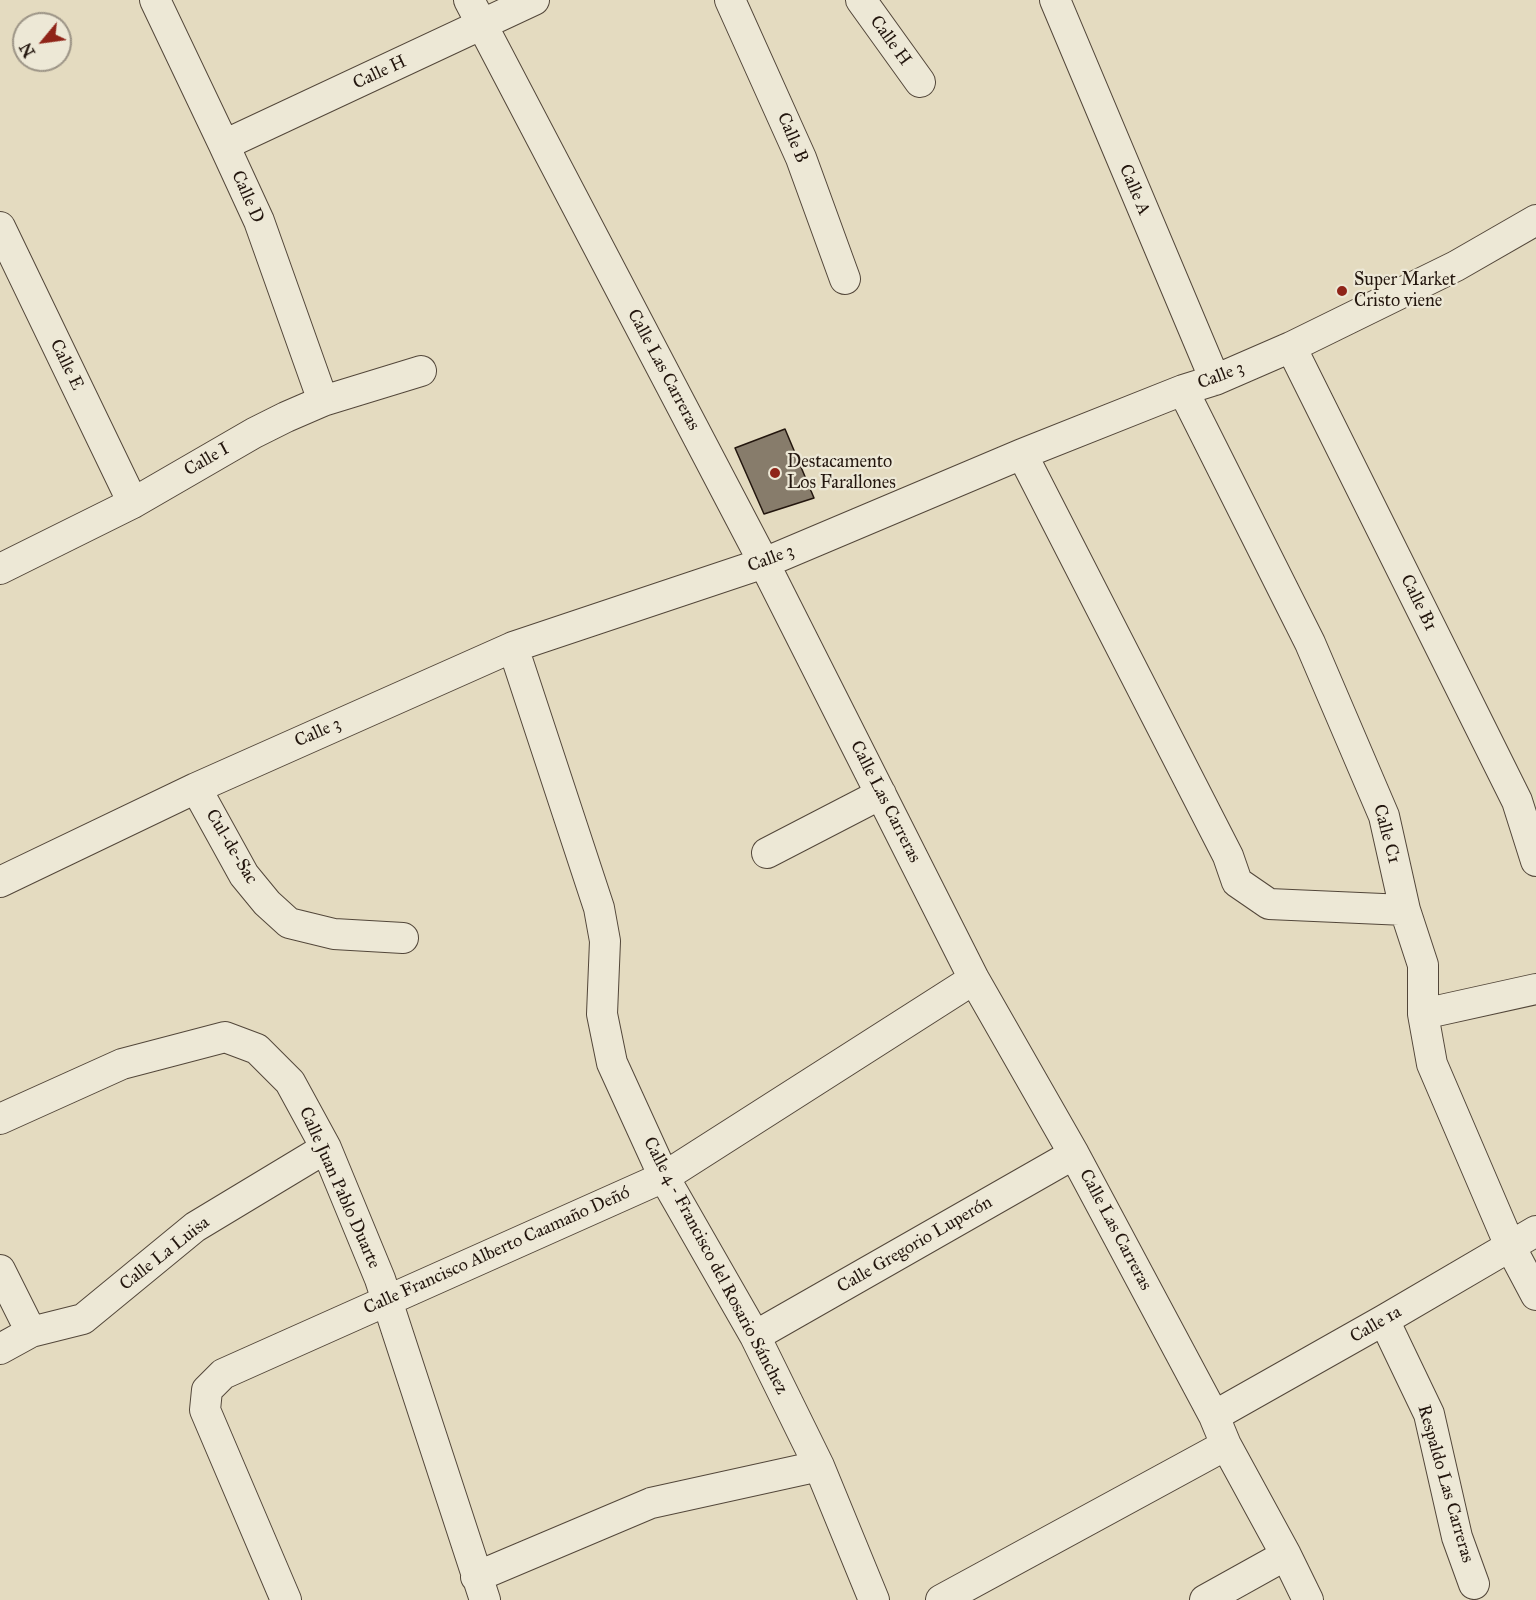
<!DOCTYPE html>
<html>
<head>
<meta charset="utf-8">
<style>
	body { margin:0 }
	#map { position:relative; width:1536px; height:1600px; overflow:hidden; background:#e4dbc0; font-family:"IM FELL Great Primer",serif }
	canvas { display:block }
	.north { position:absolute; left:12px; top:12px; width:60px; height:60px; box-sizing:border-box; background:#ede8d6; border:2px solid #9c9486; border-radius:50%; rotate:241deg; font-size:16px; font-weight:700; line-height:24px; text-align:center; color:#23160e }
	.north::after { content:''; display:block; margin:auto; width:21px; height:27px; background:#8f2418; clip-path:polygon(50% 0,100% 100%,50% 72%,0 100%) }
</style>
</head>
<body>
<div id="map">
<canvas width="1536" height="1600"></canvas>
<div class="north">N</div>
</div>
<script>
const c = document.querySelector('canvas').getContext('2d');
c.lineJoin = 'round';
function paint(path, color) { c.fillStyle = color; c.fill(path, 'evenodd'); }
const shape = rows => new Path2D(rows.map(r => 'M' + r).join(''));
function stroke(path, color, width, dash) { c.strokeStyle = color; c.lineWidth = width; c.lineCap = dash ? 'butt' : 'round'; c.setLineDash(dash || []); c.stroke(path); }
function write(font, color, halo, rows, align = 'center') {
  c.font = font + ' "IM FELL Great Primer",serif'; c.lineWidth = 4.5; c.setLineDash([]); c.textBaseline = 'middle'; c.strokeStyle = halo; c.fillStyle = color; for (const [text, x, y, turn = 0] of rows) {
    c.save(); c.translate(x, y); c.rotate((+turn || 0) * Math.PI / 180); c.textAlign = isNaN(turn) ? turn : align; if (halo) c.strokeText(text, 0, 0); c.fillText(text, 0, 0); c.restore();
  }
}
const building = shape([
	[785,429,814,498,764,514,735,448,785,429]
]);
const minor = shape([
	[155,0,224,145,259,221,323,401],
	[469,0,764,563,974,979,1074,1154,1214,1416,1226,1445,1286,1555,1308,1600],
	[730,0,801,158,845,279],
	[861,0,920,82],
	[1055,0,1215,380],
	[224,145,534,0],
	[0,227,133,503],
	[1291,347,1517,801,1536,861],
	[1183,390,1310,643,1384,816,1405,910,1423,965,1423,1014,1432,1064,1510,1246,1536,1295],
	[1022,454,1228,856,1237,882,1269,904,1405,910],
	[0,569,133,503,254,433,286,417,323,401,421,371],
	[513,647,599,908,605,941,602,1014,612,1063,664,1177,755,1336,819,1466,874,1600],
	[196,788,244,875,267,903,289,923,334,934,403,938],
	[767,853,881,794],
	[0,882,196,788,513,647,764,563,1022,454,1183,390,1215,380,1291,347,1456,266,1536,220],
	[1423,1014,1536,989],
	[0,1119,122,1064,225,1037,257,1049,290,1082,326,1148,380,1279,485,1600],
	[0,1270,31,1332],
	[1384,1320,1429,1414,1457,1537,1474,1584],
	[755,1336,1074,1154],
	[0,1349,31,1332,83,1319,195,1227,326,1148],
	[1214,1416,1384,1320,1536,1231],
	[476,1577,651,1503,819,1466],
	[286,1600,205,1410,207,1390,223,1374,664,1177,974,979],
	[941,1600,1226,1445],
	[1205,1600,1286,1555]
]);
const markers = [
	[1342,291,6,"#8f2418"],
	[775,473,6,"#8f2418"]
];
const streetNames = [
	["Calle H",890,41,54],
	["Calle H",380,73,-25],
	["Calle B",792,138,67],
	["Calle A",1134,190,67],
	["Calle D",247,197,66],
	["Calle E",66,365,64],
	["Calle Las Carreras",663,370,62],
	["Calle 3",1221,376,-21],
	["Calle I",207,460,-30],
	["Calle 3",771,559,-21],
	["Calle B1",1418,603,64],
	["Calle 3",318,733,-24],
	["Calle Las Carreras",885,802,63],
	["Calle C1",1386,834,75],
	["Cul-de-Sac",231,847,59],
	["Calle Juan Pablo Duarte",339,1188,66],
	["Calle Las Carreras",1115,1230,62],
	["Calle Gregorio Luperón",915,1245,-30],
	["Calle Francisco Alberto Caamaño Deñó",497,1251,-24],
	["Calle La Luisa",165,1254,-38],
	["Calle 4 - Francisco del Rosario Sánchez",715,1266,62],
	["Calle 1a",1376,1325,-30],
	["Respaldo Las Carreras",1445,1484,74]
];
const poiNames = [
	["Super Market",1354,281],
	["Cristo viene",1354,302],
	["Destacamento",787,463],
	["Los Farallones",787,484]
];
paint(building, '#877c6b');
stroke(building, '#23160e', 1.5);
stroke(minor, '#53473a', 32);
stroke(minor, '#ede8d6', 30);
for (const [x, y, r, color] of markers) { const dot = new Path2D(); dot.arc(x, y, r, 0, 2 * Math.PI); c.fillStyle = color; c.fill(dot); stroke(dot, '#ede8d6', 2); }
write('18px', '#23160e', '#ede8d6', streetNames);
write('18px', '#23160e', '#ede8d6', poiNames, 'left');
</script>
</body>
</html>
